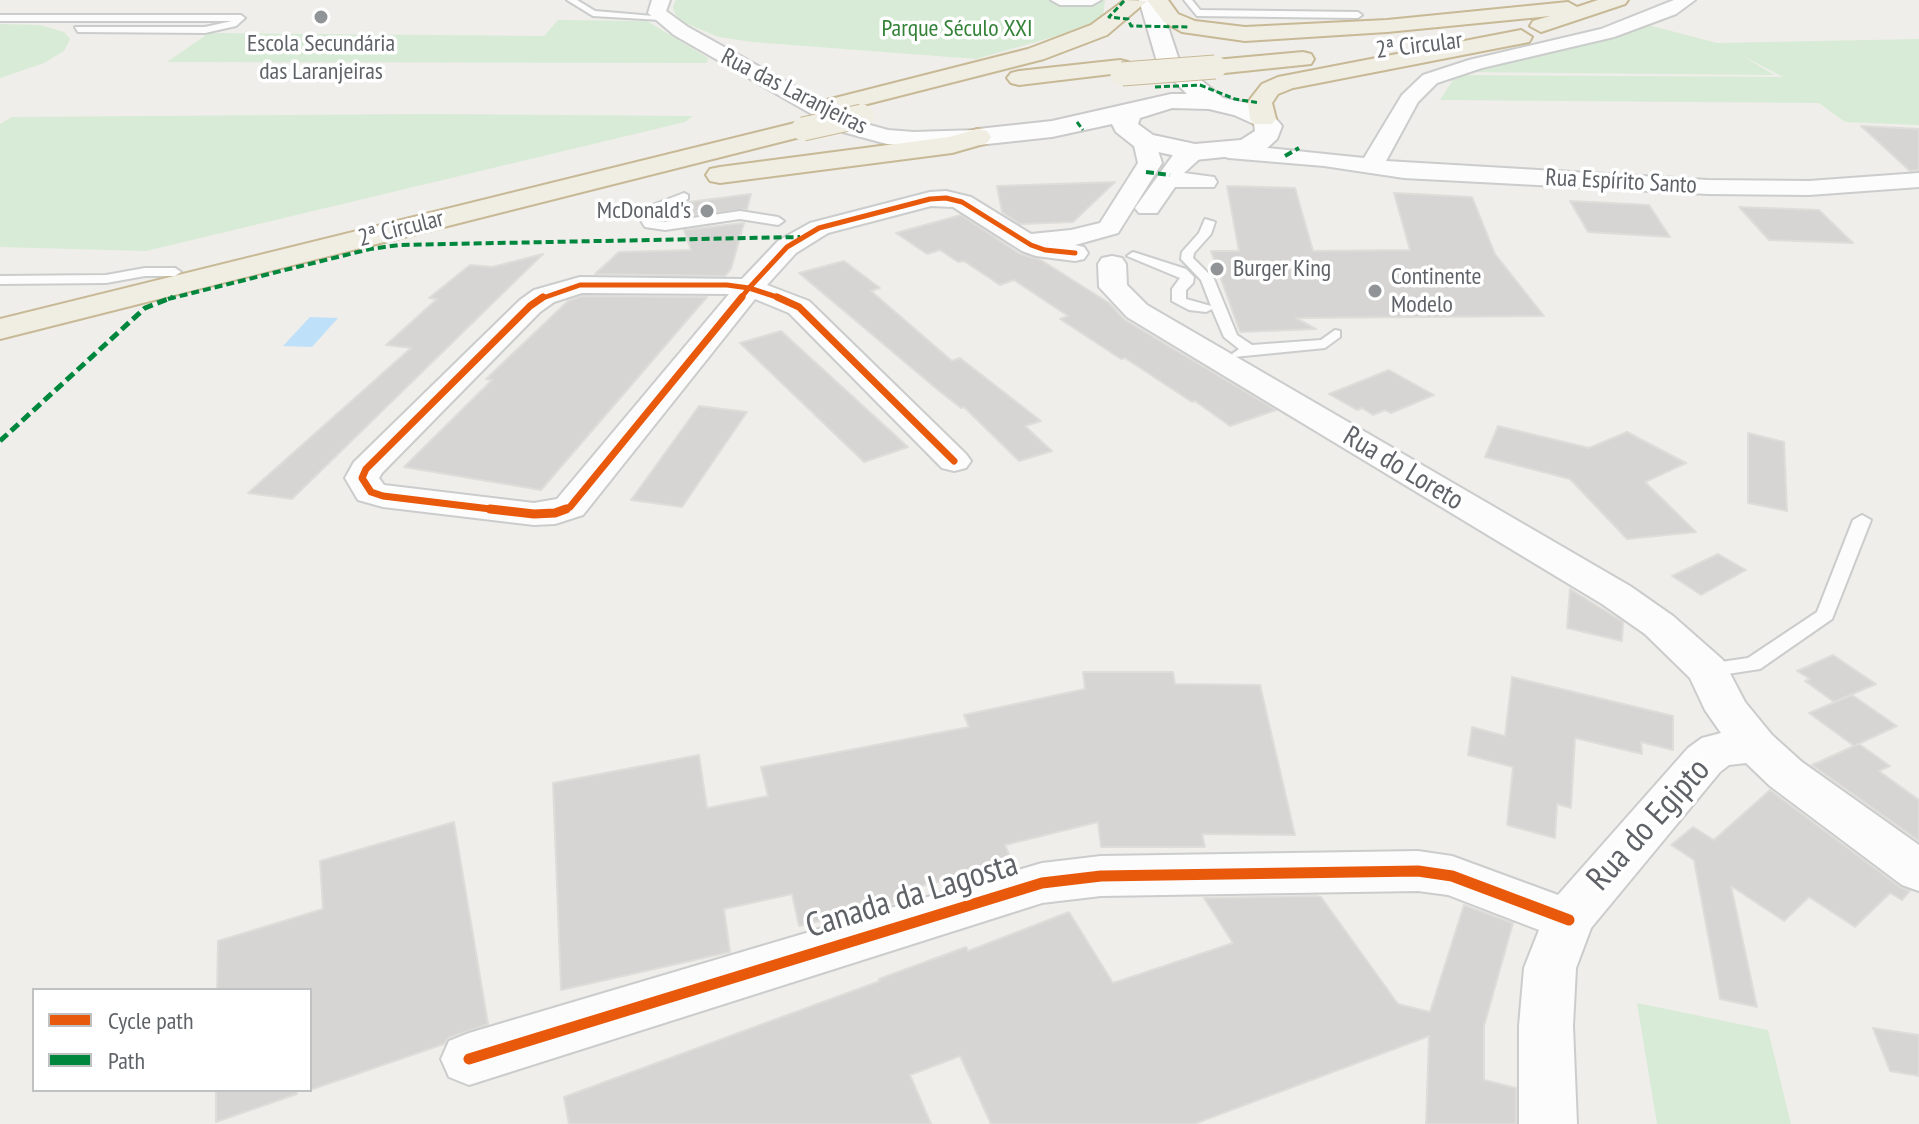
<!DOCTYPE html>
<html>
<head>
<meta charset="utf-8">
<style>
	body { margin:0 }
	#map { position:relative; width:1919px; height:1124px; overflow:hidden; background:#efeeea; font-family:"PT Sans Narrow",sans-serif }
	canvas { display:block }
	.legend { position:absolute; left:32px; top:988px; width:280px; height:104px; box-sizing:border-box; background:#fff; border:2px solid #bfc1c3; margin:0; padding:10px 14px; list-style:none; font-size:24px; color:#5f6368 }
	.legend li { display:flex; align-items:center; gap:16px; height:40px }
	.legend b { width:40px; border:2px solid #bfc1c3 }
</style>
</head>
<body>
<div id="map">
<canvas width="1919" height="1124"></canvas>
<ul class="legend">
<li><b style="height:10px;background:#e8590c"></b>Cycle path</li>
<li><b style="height:10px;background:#00873e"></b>Path</li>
</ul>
</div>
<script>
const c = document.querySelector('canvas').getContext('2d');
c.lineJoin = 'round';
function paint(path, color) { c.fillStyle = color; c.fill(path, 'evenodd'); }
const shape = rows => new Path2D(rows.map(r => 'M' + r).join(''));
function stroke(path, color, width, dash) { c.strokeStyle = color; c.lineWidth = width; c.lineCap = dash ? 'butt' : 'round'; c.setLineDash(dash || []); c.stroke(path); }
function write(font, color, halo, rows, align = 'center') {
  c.font = font + ' "PT Sans Narrow",sans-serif'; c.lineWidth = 7; c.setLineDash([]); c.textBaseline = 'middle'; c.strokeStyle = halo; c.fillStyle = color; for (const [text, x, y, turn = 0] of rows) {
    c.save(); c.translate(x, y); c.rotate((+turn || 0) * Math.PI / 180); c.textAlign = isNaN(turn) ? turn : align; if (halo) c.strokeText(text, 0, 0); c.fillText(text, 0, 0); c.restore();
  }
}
const green = shape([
	[676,0,1105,0,1103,16,1081,29,976,59,752,42,719,37,685,23,675,14,673,7],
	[558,20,647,21,708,58,707,63,167,62,209,33,544,36],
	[0,24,40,25,64,32,70,39,64,51,44,63,0,78],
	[1644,24,1717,43,1919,39,1919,125,1845,122,1819,103,1440,100,1456,75,1783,77,1741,55,1774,75,1460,72],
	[429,114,693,116,685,122,146,251,0,247,0,124,12,117],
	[1637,1003,1768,1030,1791,1124,1657,1124]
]);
const water = shape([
	[310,317,338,318,312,347,283,346]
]);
const building = shape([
	[1861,126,1919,129,1919,170,1910,171,1861,126],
	[1115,182,1073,222,1020,224,1002,212,997,186,1115,182],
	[1227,186,1295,188,1313,251,1410,250,1394,193,1472,197,1495,254,1544,316,1296,318,1316,329,1240,332,1211,251,1239,251,1227,186],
	[751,194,747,209,679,217,675,208,689,202,751,194],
	[1570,201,1649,205,1670,237,1588,232,1570,201],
	[1739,207,1819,210,1853,243,1769,240,1739,207],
	[961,215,1020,254,1041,260,1109,303,1125,320,1276,410,1230,426,1195,401,1192,402,1125,358,1121,359,1060,319,1068,316,1014,280,1000,285,964,261,958,262,940,250,927,254,896,233,961,215],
	[744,223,731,269,725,276,595,274,619,252,691,250,684,230,744,223],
	[543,254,292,499,248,493,411,348,386,345,437,299,429,298,470,265,492,267,543,254],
	[844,261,880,288,871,291,952,361,960,358,1041,421,1025,426,1052,451,1019,461,964,407,961,408,938,390,799,273,844,261],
	[582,296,707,297,541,490,404,467,492,380,486,379,568,301,582,296],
	[781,331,908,447,864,462,740,343,781,331],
	[1389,370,1434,395,1391,413,1385,410,1373,415,1362,408,1357,410,1329,394,1389,370],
	[699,406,747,412,682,507,631,500,699,406],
	[1498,426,1589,448,1627,432,1686,463,1645,482,1696,532,1627,539,1570,479,1485,457,1498,426],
	[1748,433,1784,442,1787,511,1748,503,1748,433],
	[1718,554,1746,570,1701,595,1672,576,1718,554],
	[1570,589,1623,622,1622,641,1567,628,1570,589],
	[1833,655,1861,674,1876,684,1834,702,1805,681,1810,679,1797,671,1833,655],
	[1083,672,1173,672,1175,684,1260,685,1295,835,1202,834,1205,847,1101,847,1098,822,1005,845,1013,864,900,891,903,901,799,926,792,894,724,909,730,952,561,990,553,783,699,755,707,808,768,796,761,767,969,727,964,715,1085,689,1083,672],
	[1512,677,1673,716,1673,750,1641,742,1642,754,1575,738,1571,808,1557,804,1555,838,1507,825,1513,767,1468,755,1472,727,1505,736,1512,677],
	[1852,695,1897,726,1856,745,1859,744,1890,766,1879,771,1919,800,1919,841,1812,765,1854,746,1809,713,1852,695],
	[1770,790,1900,887,1910,891,1902,900,1890,893,1855,927,1809,897,1784,921,1731,886,1757,1007,1720,999,1694,860,1671,845,1693,827,1714,840,1770,790],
	[454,822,488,1024,448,1038,444,1044,310,1090,310,990,217,990,218,941,323,909,320,861,454,822],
	[1315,896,1321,897,1398,1004,1430,1012,1464,905,1513,923,1484,1026,1484,1080,1516,1088,1516,1124,1426,1124,1429,1036,1194,1124,991,1124,960,1056,910,1075,931,1124,569,1124,564,1097,880,981,879,979,917,965,966,947,968,951,1069,912,1113,983,1233,943,1204,898,1315,896],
	[1873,1028,1919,1035,1919,1076,1890,1071,1873,1028],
	[216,1090,296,1090,297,1094,216,1122,216,1090]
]);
const lane = shape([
	[567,0,577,0,595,11,665,17,661,20,593,16,567,0],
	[1184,0,1192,0,1200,10,1358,12,1362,15,1358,18,1197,16,1184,0],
	[0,15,241,15,245,18,236,26,205,33,78,32,75,27,205,27,232,21,0,21,0,15],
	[684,193,688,195,688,199,652,214,653,221,665,222,740,211,778,217,784,221,778,225,740,219,665,230,645,227,640,219,642,209,684,193],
	[1205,219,1215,222,1211,234,1194,253,1193,258,1214,279,1237,335,1252,345,1321,340,1335,330,1340,331,1340,337,1325,348,1234,357,1232,354,1239,349,1224,337,1212,309,1206,312,1189,310,1172,301,1172,289,1180,278,1127,256,1133,252,1186,269,1194,277,1193,283,1186,290,1186,299,1211,306,1201,280,1181,259,1182,252,1199,233,1205,219],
	[145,268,175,268,181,272,175,276,145,276,106,283,0,284,0,276,106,275,145,268],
	[1862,515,1871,520,1832,619,1760,669,1708,677,1701,675,1698,670,1701,665,1748,658,1817,612,1853,520,1862,515]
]);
const street = shape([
	[652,0,670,0,666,11,688,27,859,122,888,130,914,132,978,130,989,137,978,144,914,146,887,144,843,132,674,35,648,13,652,0],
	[1051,0,1101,0,1092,5,1060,5,1051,0],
	[1674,0,1695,0,1676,14,1614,37,1482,68,1437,83,1418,102,1386,161,1708,180,1809,181,1919,173,1919,187,1809,195,1708,194,1404,178,1324,166,1229,158,1221,156,1218,151,1221,146,1229,144,1364,158,1402,95,1423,75,1469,60,1601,29,1674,0],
	[1144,134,1152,136,1155,141,1162,163,1118,233,1075,245,1084,247,1088,253,1084,259,1075,261,1036,256,1022,251,953,207,931,206,828,233,796,253,767,285,809,301,966,454,971,461,966,468,954,471,942,468,789,313,755,299,583,515,555,524,534,525,383,507,358,500,345,478,354,462,520,300,534,290,580,277,742,279,778,241,810,223,930,192,946,191,971,197,1031,234,1071,230,1100,223,1138,163,1133,141,1136,136,1144,134],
	[582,293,729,294,557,499,534,503,384,485,379,478,382,473,540,312,554,302,582,293],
	[1195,145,1203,147,1207,152,1184,173,1214,177,1217,182,1214,187,1175,187,1157,213,1139,213,1135,208,1173,155,1195,145],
	[1112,256,1122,258,1126,264,1127,285,1147,305,1630,586,1673,616,1723,660,1745,702,1772,735,1802,762,1919,845,1919,891,1902,885,1770,786,1746,763,1729,765,1720,772,1591,928,1576,968,1573,1026,1577,1124,1519,1124,1519,1026,1524,968,1539,930,1448,895,1418,891,1101,896,1042,903,469,1085,449,1077,441,1059,449,1041,469,1033,1042,863,1101,856,1418,851,1452,856,1558,895,1688,748,1702,738,1721,733,1705,710,1690,678,1645,634,1602,604,1127,317,1099,287,1098,264,1102,258,1112,256]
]);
const secondary = shape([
	[1139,0,1159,0,1180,63,1223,98,1251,104,1272,114,1282,126,1277,139,1265,150,1253,154,1195,160,1135,147,1116,132,1112,124,1052,137,978,145,969,143,965,137,969,131,978,129,1052,121,1171,94,1187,94,1158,65,1139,0],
	[1172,108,1209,109,1234,115,1254,124,1255,131,1241,140,1195,144,1153,135,1138,124,1140,118,1172,108]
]);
const highway = shape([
	[1125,0,1147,1,1107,35,1044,59,836,112,827,110,824,105,827,100,1028,49,1091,25,1125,0],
	[1147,0,1168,0,1178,14,1195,21,1245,27,1387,20,1568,2,1577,7,1598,0,1628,0,1625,4,1541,32,1530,26,1533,21,1550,16,1387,32,1245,41,1182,32,1164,22,1147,0],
	[1521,30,1532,37,1529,42,1293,88,1278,94,1272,103,1276,119,1272,124,1254,124,1250,119,1248,103,1251,98,1262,84,1278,77,1521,30],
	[1303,52,1311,54,1314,59,1311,64,1215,74,1207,72,1203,67,1207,62,1215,60,1303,52],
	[1120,60,1128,62,1132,67,1128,72,1019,85,1011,83,1007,78,1011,73,1019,71,1120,60],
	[803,121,812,124,816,129,812,134,0,339,0,319,803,121],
	[978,129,987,131,991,137,987,143,952,153,720,183,710,181,706,175,710,169,720,167,949,137,978,129]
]);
const highwayBridge = shape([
	[1122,74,1215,67],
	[803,129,862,116]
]);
const quietFar2 = shape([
	[1124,1,1109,17,1128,19,1131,26,1190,27],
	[1155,87,1200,85,1235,99,1260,103],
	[1077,122,1083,130]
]);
const quietFar1 = shape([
	[1285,156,1299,148],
	[1146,172,1170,175],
	[168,299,370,249,399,245,800,237]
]);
const quiet = shape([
	[0,441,145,308,173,297]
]);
const cyclewayFar3 = shape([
	[749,288,783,299],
	[749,288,787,247,819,228,930,199,946,198,962,202,1031,245,1045,250,1075,253],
	[540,299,580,285,727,285,749,288],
	[740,299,749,288]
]);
const cyclewayFar2 = shape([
	[777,297,799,307,954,461],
	[507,511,383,496,371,492,362,478,366,469,530,306,543,297],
	[561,511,570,507,742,297]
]);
const cyclewayFar1 = shape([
	[490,509,534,514,555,513,566,509]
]);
const cycleway = shape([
	[469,1059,1042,883,1101,876,1418,871,1452,876,1569,920]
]);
const markers = [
	[321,17,8,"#919496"],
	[707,211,8,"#919496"],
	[1217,269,8,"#919496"],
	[1375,291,8,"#919496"]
];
const farParknames = [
	["Parque Século XXI",957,29]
];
const farPoinames = [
	["Escola Secundária",321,44,"center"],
	["das Laranjeiras",321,72,"center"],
	["McDonald's",691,211,"right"],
	["Burger King",1233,269],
	["Continente",1391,277],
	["Modelo",1391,305]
];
const farStreetnames = [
	["2ª Circular",1419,46,-7],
	["Rua das Laranjeiras",794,92,27],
	["Rua Espírito Santo",1621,182,3],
	["2ª Circular",401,229,-14]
];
const streetNames = [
	["Rua do Loreto",1403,469,31]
];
const nearStreetnames = [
	["Rua do Egipto",1649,825,-48],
	["Canada da Lagosta",912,896,-17]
];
paint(green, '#d8ebd6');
paint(water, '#bfe0f9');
paint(building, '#d6d5d3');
stroke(building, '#deddd9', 2);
stroke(lane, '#cbcccc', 4);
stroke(street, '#cbcccc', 4);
stroke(secondary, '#cacacb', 4);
stroke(highway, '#c8b996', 4);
paint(lane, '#fdfcfc');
paint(street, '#fdfcfc');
paint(secondary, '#fdfcfc');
paint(highway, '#f0ede3');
stroke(highwayBridge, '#c8b996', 25, []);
stroke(highwayBridge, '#f0ede3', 23);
stroke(quietFar2, '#00873e', 3, [6, 3]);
stroke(quietFar1, '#00873e', 4, [8, 4]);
stroke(quiet, '#00873e', 5, [10, 5]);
stroke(cyclewayFar3, '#e8590c', 5);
stroke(cyclewayFar2, '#e8590c', 7);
stroke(cyclewayFar1, '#e8590c', 9);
stroke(cycleway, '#e8590c', 11);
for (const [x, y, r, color] of markers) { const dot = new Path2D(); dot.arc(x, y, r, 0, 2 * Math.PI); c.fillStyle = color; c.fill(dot); stroke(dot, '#fff', 3); }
write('24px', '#348238', '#fff', farParknames);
write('24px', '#5f6368', '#fff', farPoinames, 'left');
write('24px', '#5f6368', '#fff', farStreetnames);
write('28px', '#5f6368', '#fff', streetNames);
write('34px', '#5f6368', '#fff', nearStreetnames);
</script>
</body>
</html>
